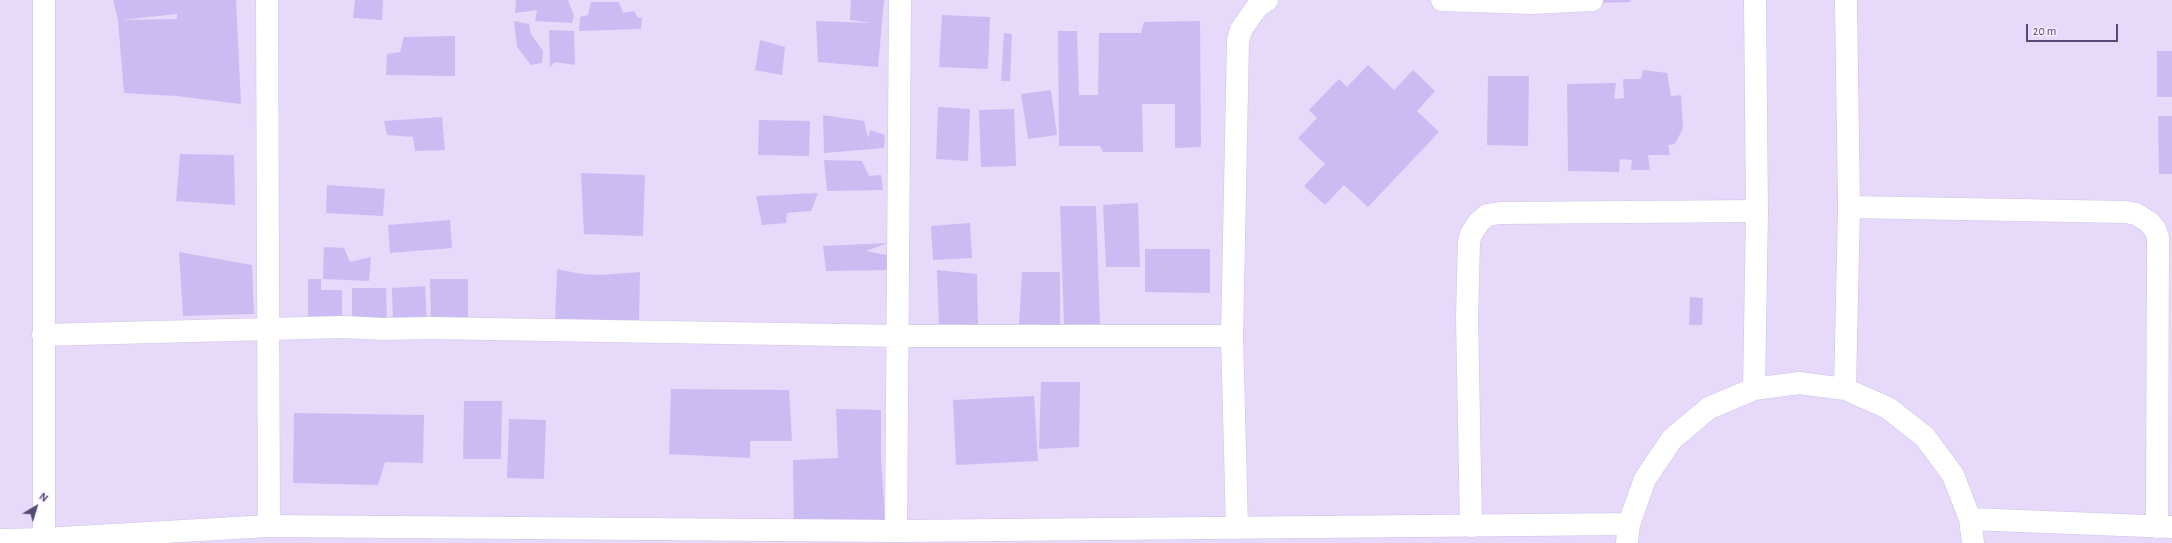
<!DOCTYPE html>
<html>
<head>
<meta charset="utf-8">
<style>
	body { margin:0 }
	#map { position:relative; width:2172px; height:543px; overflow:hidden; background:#f0e5fd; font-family:"Alegreya Sans",sans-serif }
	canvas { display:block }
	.north { position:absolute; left:16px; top:487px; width:40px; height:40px; -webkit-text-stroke:3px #f5ecff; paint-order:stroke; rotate:38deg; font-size:11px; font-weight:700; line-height:16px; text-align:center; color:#534a76 }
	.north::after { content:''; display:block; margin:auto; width:14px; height:18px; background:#534a76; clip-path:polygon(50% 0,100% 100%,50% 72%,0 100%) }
	.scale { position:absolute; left:2026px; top:24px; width:92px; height:18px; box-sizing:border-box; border:2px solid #534a76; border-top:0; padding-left:5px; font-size:12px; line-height:14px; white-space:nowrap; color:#534a76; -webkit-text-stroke:3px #f5ecff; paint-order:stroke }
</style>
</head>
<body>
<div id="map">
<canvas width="2172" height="543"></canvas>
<div class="north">N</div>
<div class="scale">20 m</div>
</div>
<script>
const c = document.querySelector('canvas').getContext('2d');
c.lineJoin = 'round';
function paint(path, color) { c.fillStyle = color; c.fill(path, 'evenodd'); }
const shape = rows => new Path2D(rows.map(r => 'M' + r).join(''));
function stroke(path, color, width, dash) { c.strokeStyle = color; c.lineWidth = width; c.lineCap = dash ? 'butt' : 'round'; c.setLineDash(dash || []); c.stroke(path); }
const residential = shape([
	[0,0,2172,0,2172,543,0,543]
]);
const building = shape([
	[113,0,236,0,241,104,176,96,124,93,118,20],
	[177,14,177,19,122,20,121,20],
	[355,0,383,0,382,20,353,18],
	[516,0,568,0,574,16,572,23,535,21,537,10,515,13],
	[851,0,884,0,878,67,818,62,816,21,873,23,850,20],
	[1595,0,1630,0,1630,2,1596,3],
	[591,2,619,2,623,13,634,11,638,18,642,18,641,29,579,31,580,17,588,15],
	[942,15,990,17,988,69,939,67],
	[514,21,529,24,531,34,543,51,542,63,531,65,517,47],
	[1200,21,1201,147,1175,148,1175,104,1142,104,1143,152,1103,152,1100,146,1059,146,1058,31,1077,31,1079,95,1098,95,1099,33,1141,33,1144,22],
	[549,30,574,31,575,65,555,62,550,67],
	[1004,33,1012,34,1010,81,1001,81],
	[455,36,455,76,386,75,387,54,400,52,404,37],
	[760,40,785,47,782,75,755,70],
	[2157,51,2172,51,2172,97,2157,97],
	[1368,65,1394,90,1413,70,1435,91,1417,111,1439,132,1368,207,1344,185,1325,205,1304,186,1325,164,1298,138,1317,118,1309,110,1339,79,1347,87],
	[1643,70,1667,73,1671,96,1681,95,1683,128,1675,144,1668,145,1670,155,1648,155,1650,170,1631,170,1632,160,1620,159,1619,172,1568,171,1567,84,1616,83,1614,99,1624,98,1623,79,1641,79],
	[1488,76,1529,76,1528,146,1487,145],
	[1051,90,1057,135,1028,139,1021,94],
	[938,107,970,109,968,161,936,159],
	[1014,109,1016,166,981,167,979,110],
	[823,115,864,121,868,138,870,130,885,135,884,148,824,153],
	[2158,116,2172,116,2172,174,2159,174],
	[442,117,445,150,415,151,413,137,387,135,384,121],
	[759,120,810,121,809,156,758,155],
	[180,154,234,155,235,205,176,201],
	[824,160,862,161,869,176,881,175,883,190,827,191],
	[581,173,645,175,643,236,584,234],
	[327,185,385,189,383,216,326,213],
	[818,193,811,211,787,213,786,223,762,225,756,196],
	[1138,203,1140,267,1106,267,1103,205],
	[1060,206,1096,206,1100,324,1064,324],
	[450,220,452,248,390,253,388,225],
	[970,223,972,258,933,260,931,226],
	[888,243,866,251,886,255,890,270,826,271,823,246],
	[324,247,344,248,350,262,371,257,369,281,323,279],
	[1145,249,1210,249,1210,293,1145,292],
	[179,252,252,265,254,314,183,316],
	[557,269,581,274,600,275,640,272,639,322,555,322],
	[937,270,977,274,978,333,963,333,962,324,939,324],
	[1022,272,1060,272,1060,334,1040,334,1040,324,1019,324],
	[308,279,321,279,321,290,342,290,342,323,308,323],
	[430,279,468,279,468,326,431,326],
	[425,286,427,324,393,325,392,288],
	[352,288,386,288,387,323,352,323],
	[1690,297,1703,298,1702,325,1689,325],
	[1041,382,1080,382,1079,447,1039,449],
	[671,389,789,390,792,441,750,441,750,458,669,454],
	[1034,396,1038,461,956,465,953,400],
	[464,401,502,401,501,459,463,459],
	[836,409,881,410,881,456,885,520,794,530,793,460,838,458],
	[294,413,424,415,423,463,385,462,378,485,293,483],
	[509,419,546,420,544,479,507,478]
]);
const street = shape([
	[267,0,269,526],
	[1442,0,1531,3,1592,0],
	[1849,207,2126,212,2136,214,2149,222,2155,229,2158,237,2157,527],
	[43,335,343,327,383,329,430,328,899,336,1232,336,1238,41,1241,30,1252,14,1257,7,1267,0],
	[1232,336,1237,528],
	[1471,526,1467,317,1469,242,1471,234,1479,222,1487,215,1500,213,1757,211],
	[896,531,900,0]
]);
const secondary = shape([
	[44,0,44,543],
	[1754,389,1757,211,1755,0],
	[1845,389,1849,207,1846,0],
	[1970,519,2172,527],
	[0,540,44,539,269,526,896,531,1629,524],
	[1627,543,1629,524,1645,479,1672,439,1709,408,1754,389,1799,383,1845,389,1888,408,1925,437,1953,475,1970,519,1973,543]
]);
paint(residential, '#e6d9fa');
paint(building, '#cabcf3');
stroke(street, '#d0c5e7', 23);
stroke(secondary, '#cdc0e9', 23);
stroke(street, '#fff', 22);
stroke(secondary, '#fff', 22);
</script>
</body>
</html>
